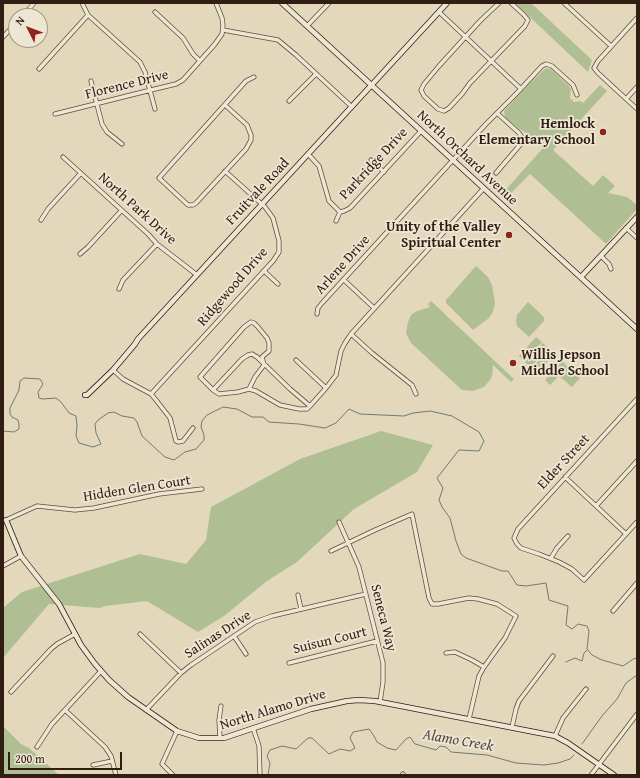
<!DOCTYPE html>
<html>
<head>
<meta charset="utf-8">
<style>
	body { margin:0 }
	#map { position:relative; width:640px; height:778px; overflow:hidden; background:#e3d8bb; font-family:"Gentium Book Plus",serif }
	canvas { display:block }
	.frame { position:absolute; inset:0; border:4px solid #321d13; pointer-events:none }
	.north { position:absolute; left:8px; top:8px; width:40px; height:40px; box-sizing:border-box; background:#ede6d3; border:1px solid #a29686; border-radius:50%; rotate:312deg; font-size:11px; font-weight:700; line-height:16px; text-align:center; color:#321d13 }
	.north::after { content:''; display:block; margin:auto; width:14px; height:18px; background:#8f2418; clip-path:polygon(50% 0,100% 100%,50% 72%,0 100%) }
	.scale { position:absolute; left:8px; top:752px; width:114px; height:18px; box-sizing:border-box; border:2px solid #321d13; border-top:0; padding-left:5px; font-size:12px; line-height:14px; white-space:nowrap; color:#321d13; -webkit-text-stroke:3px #ede6d3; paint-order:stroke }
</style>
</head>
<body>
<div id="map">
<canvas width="640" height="778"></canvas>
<div class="frame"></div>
<div class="north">N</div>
<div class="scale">200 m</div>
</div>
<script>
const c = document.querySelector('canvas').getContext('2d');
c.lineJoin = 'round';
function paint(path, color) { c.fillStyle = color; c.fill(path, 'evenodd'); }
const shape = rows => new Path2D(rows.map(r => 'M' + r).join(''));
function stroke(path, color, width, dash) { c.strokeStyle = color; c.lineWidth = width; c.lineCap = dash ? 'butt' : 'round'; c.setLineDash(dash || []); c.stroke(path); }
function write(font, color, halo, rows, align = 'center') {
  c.font = font + ' "Gentium Book Plus",serif'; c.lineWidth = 3.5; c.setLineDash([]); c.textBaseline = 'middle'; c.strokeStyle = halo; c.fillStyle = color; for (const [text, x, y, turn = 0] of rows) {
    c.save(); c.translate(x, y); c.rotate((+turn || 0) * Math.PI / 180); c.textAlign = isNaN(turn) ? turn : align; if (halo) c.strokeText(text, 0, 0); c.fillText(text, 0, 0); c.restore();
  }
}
const green = shape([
	[515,3,531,3,592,60,588,72],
	[546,68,551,69,569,86,571,89,570,98,574,102,581,101,583,103,600,85,607,91,553,150,593,186,603,175,615,186,608,193,627,197,637,205,637,209,606,244,530,174,506,198,502,194,543,148,530,135,527,136,525,132,519,129,505,117,504,111,528,85],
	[476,266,488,277,492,285,495,303,493,312,489,318,473,330,446,303,446,300],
	[431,301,514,379,511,382,493,365,492,376,490,380,484,387,473,391,462,390,411,343,406,333,408,322,411,315,417,311,430,307,428,304],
	[528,302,544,317,544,321,529,337,517,326,516,321,517,315],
	[536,337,542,342,524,361,519,356],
	[543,343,548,348,531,367,525,362],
	[549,349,555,354,537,373,532,368],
	[562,361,580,378,572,387,559,376,550,385,545,380],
	[381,431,433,445,417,472,354,509,297,562,267,581,224,616,198,632,147,601,105,606,100,608,49,604,3,658,3,608,22,592,140,554,186,564,206,540,211,507,300,459],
	[3,726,21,744,29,748,59,775,3,775]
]);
const stream = shape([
	[3,431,14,432,19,429,19,424,18,420,12,417,10,414,10,408,19,390,20,381,24,378,40,379,43,384,38,392,39,398,43,399,56,398,61,402,69,413,76,416,77,426,76,436,79,443,93,447,101,444,96,433,95,424,98,420,108,413,114,412,122,416,134,418,137,422,142,436,165,457,174,460,185,452,196,449,204,440,204,435,201,427,202,421,207,415,223,407,237,409,252,417,263,417,269,422,299,424,325,428,336,423,349,409,360,414,404,416,413,413,430,411,452,416,479,432,484,441,479,451,459,450,437,478,443,488,439,500,442,507,450,518,456,541,461,554,466,558,502,571,508,571,517,585,526,586,546,583,549,600,568,606,566,625,572,629,578,624,587,626,589,631,587,649,592,655,602,660,623,666,635,658,637,660],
	[566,662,575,658,582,661,584,653,587,650],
	[582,744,602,716,617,699,626,683,637,675],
	[268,775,270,763,267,756,270,750,282,746,296,749,308,738,312,738,329,754,340,749,350,751,355,748,350,738,353,732,369,729,374,736,377,742,387,748,396,750,406,739,410,737,415,744,436,750,440,746,446,747,451,752,487,755,516,763,544,765,558,763,570,759,574,755]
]);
const street = shape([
	[82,3,88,15,140,62,145,72,155,109],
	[499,3,480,21,439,66,424,84,421,90,424,96,438,109,444,111,449,108,462,94,470,83,525,26,528,20,524,15,511,3],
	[564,3,611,46],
	[155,12,183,38,193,54,200,61],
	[439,12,521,89],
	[23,16,34,3],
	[637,18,598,61,594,68,598,73,637,109],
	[307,26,329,3],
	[223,30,278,40,296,55,352,107],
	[3,37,16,23],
	[39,69,88,15],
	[91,81,102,124,107,132,122,144],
	[626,99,637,87],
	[289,101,316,74],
	[225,105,247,125,251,135,251,140,246,149,196,203,193,205,188,205,159,178,246,81,254,77],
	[55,114,151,90,176,84,183,80,215,44,222,34,223,25,222,18,216,3],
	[308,154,319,166,329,201,340,212,344,211,350,208,421,131],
	[63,157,148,234,157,244,197,275],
	[371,160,384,172],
	[496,173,520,145,523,139,519,133,497,113],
	[41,220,48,209,81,173],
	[336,221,340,212],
	[626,228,637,238],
	[80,254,88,247,121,211],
	[601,256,609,264,611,269],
	[264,271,278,284],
	[344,280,374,308],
	[119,289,123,280,157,244],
	[317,314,318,308,323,302,486,124,516,94,542,66,546,64,552,66,573,85,577,95],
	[351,334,372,353,412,385,416,394],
	[296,360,326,388],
	[113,370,123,379,151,394,156,400,170,418,176,441,178,442,183,441,193,428],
	[213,390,200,377,244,327,251,322,254,323,258,327,267,338,269,343,269,351,262,357,264,365,255,377,249,389],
	[151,394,273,261,279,252,279,241,273,218,265,207,225,171],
	[637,399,518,529,514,538,517,544,521,548,539,554,559,562,572,569,584,580,637,522],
	[310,406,290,389,257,357,252,354,248,355,242,359,213,390,219,394,238,392,249,389,256,391,280,405,299,409,307,409,310,406,326,388,336,375,341,351,345,343,351,334,484,188],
	[565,477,626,534],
	[596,506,637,461],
	[6,520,37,506,75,510,94,508,159,494,202,489],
	[339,522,359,567,383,663,383,682,380,702],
	[331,551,375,530,412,514,429,598,432,604,438,604,469,598,478,599,497,604,516,616,505,638,484,667,479,676,469,719],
	[551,558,557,548,568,536],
	[3,566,21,556],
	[298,595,301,609],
	[613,611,637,583],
	[140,634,181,673],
	[234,636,246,654],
	[446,653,455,652,472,660,484,667],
	[289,663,377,641],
	[11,692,51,649,57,644,75,634],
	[65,710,105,747,111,756,116,775],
	[146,710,181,673,191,665,255,622,272,616,366,594],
	[512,727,516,709,519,701,553,656],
	[253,728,259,746,260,775],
	[555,736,563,718,586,689],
	[220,738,219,720,221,706],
	[37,747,52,724,101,671],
	[93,765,112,761],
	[173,775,162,764,177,731],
	[402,775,403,774],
	[591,775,637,714]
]);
const secondary = shape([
	[282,3,637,329],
	[581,277,637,217],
	[85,395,87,395,113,370,135,344,138,339,447,3],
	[6,520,21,556,59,604,81,645,95,664,109,680,128,697,177,731,199,738,224,738,311,709,347,701,359,700,375,701,555,736,568,743,614,775]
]);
const markers = [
	[603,132,4,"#8f2418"],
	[509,235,4,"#8f2418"],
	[513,363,4,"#8f2418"]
];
const streetNames = [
	["Florence Drive",127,85,-14],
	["North Orchard Avenue",467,158,43],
	["Parkridge Drive",374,164,-47],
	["Fruitvale Road",258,192,-47],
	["North Park Drive",137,209,42],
	["Arlene Drive",343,265,-48],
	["Ridgewood Drive",233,287,-49],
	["Elder Street",564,462,-47],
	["Hidden Glen Court",137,489,-9],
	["Seneca Way",383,618,76],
	["Salinas Drive",218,635,-33],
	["Suisun Court",330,641,-14],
	["North Alamo Drive",273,710,-17]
];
const poiNames = [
	["Hemlock",595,124],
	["Elementary School",595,140],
	["Unity of the Valley",501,227],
	["Spiritual Center",501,243],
	["Willis Jepson",521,355,"left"],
	["Middle School",521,371,"left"]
];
const waterNames = [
	["Alamo Creek",458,741,10]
];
paint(green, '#b0bf93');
stroke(stream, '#6e7b75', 1);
stroke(street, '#5e4c3d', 5);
stroke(secondary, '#321d13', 6);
stroke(street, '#ede6d3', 3.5);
stroke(secondary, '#ede6d3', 4.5);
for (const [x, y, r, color] of markers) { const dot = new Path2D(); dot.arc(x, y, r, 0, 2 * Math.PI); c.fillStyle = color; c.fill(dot); stroke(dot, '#ede6d3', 1.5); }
write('14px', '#321d13', '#ede6d3', streetNames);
write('bold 14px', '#321d13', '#ede6d3', poiNames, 'right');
write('italic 15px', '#504c44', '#ede6d3', waterNames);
</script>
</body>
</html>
